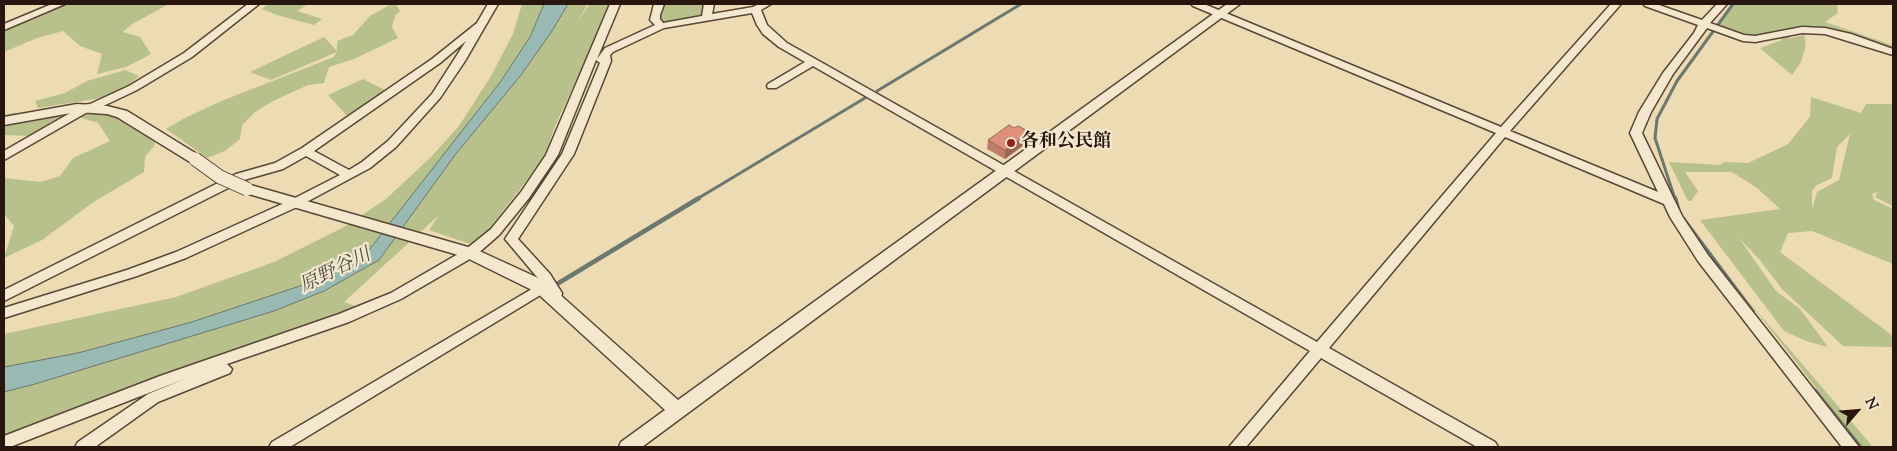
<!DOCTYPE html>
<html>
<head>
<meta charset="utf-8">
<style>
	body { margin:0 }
	#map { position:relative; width:1897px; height:451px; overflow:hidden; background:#ecdbb3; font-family:"Sorts Mill Goudy",serif }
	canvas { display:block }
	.frame { position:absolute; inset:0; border:5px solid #28150e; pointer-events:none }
	.north { position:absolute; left:1832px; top:386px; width:50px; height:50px; -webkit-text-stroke:4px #f3e8ce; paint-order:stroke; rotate:63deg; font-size:14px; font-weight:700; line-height:20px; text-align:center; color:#28150e }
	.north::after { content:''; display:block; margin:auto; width:18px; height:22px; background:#28150e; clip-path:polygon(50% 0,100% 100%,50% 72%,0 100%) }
</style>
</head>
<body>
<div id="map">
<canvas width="1897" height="451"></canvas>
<div class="frame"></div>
<div class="north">N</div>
</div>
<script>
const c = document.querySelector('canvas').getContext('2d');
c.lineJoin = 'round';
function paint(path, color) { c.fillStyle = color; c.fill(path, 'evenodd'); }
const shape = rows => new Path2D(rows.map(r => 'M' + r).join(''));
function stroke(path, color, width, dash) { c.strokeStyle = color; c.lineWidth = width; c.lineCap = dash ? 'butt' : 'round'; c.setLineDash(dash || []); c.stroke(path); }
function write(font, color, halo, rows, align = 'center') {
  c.font = font + ' "Sorts Mill Goudy","Noto Serif JP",serif'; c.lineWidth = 4.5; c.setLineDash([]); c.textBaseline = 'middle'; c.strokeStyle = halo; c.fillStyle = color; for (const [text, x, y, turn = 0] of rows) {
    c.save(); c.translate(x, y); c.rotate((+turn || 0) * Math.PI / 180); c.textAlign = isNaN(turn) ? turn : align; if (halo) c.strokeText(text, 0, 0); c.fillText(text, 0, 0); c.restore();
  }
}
const green = shape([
	[63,4,169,4,132,24,123,32,140,37,151,54,126,67,97,74,102,54,80,46,63,31,37,38,4,52,4,30],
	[268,4,308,4,297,11,322,19,314,25,277,15,262,9],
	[391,4,398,4,397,6,400,11,395,16,392,27,398,38,354,59,329,67,324,83,308,85,273,101,255,112,242,125,240,139,225,151,207,158,166,129,185,118,219,102,334,57,337,52,271,80,250,72,324,37,337,51,337,41,353,35,370,16],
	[522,4,588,4,577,22,590,4,611,4,555,126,544,158,488,230,470,244,429,230,439,215,344,302,361,308,46,426,4,444,4,334,176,297,274,262,344,227,386,199,431,157,459,126,491,76,513,34],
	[661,4,706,4,704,17,662,24,658,20],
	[1732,4,1837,4,1838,13,1825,22,1892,45,1893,42,1893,50,1833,30,1781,35,1791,38,1804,35,1806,45,1801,62,1792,75,1760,48,1782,40,1773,33,1760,36,1738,34,1717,26],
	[125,70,139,76,123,90,101,98,38,108,35,101,65,93,87,81],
	[363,79,389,92,349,118,328,95],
	[1811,97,1861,113,1866,104,1893,104,1893,206,1875,197,1878,192,1872,194,1874,200,1893,209,1893,264,1812,231,1788,233,1780,252,1893,336,1893,347,1843,346,1782,289,1759,259,1739,238,1776,291,1800,309,1828,347,1806,341,1784,331,1700,220,1780,209,1757,188,1732,172,1685,172,1698,191,1691,201,1688,201,1669,162,1720,165,1724,162,1748,163,1788,144,1810,117],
	[1850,134,1839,180,1817,192,1812,209,1812,191,1817,185,1832,178,1837,147],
	[102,111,116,117,155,142,154,146,145,157,144,172,92,203,42,240,4,258,14,226,4,214,4,178,41,182,60,176,73,158,110,141,98,123,82,118,82,114],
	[14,113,61,116,30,136,4,135,4,115],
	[1750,303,1873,447,1862,447]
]);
const water = shape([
	[544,4,568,4,552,31,521,75,455,155,379,260,324,291,274,311,35,384,4,392,4,367,78,353,192,322,315,281,365,255,501,81,530,37,544,4]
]);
const streamFar1 = shape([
	[877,91,1021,4],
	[697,199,865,98],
	[1675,199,1655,138,1657,119,1677,81,1733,4]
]);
const stream = shape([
	[1675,198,1678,209],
	[1684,220,1753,312],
	[557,284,699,198],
	[1815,391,1860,447]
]);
const minor = shape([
	[52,4,65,4,4,30,4,24,52,4],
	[248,4,259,4,192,57,137,90,97,109,91,110,4,160,4,151,84,105,90,104,129,86,184,53,248,4],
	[488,4,498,4,465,61,440,98,396,147,370,168,299,206,186,258,137,276,4,318,4,308,127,270,176,252,291,200,340,175,306,156,283,169,244,180,4,301,4,290,236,174,275,163,302,148,432,59,477,23,488,4],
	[466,41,432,94,388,141,362,162,349,170,314,151,440,63,466,41],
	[610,4,620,4,597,59,605,48,655,25,650,20,654,4,664,4,660,15,660,19,663,23,702,16,704,4,714,4,712,14,753,7,759,4,771,4,761,10,767,25,787,43,1317,342,1496,133,1193,6,1191,4,1204,4,1501,127,1611,4,1621,4,1510,131,1658,192,1630,133,1639,112,1663,73,1694,33,1698,25,1645,6,1643,4,1656,4,1702,20,1717,4,1727,4,1710,23,1744,35,1755,36,1802,27,1825,28,1851,34,1893,49,1893,55,1825,34,1802,33,1755,42,1743,41,1707,28,1673,74,1651,112,1642,133,1682,216,1708,255,1859,447,1842,447,1698,261,1670,217,1664,204,1505,137,1329,348,1495,442,1498,447,1477,447,1321,358,1246,447,1229,447,1310,351,813,66,776,88,768,88,767,86,768,84,805,62,779,47,763,34,757,25,752,13,664,28,613,52,610,55,611,61,574,154,518,239,550,274,562,293,560,303,550,303,547,291,290,447,269,447,272,442,542,283,505,239,562,154,600,63,596,60,558,155,529,198,499,235,475,256,401,299,349,322,227,364,232,369,230,373,158,402,95,447,75,447,78,442,148,394,187,378,10,447,4,447,4,436,160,376,339,314,391,293,465,250,491,229,521,192,546,155,610,4]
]);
const tertiary = shape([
	[1227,4,1240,4,642,447,619,447,621,442,665,410,536,292,465,257,242,192,240,189,242,186,247,184,475,249,536,277,548,284,678,400,1227,4],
	[77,104,107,106,127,111,200,156,202,159,200,162,195,163,190,162,117,117,107,114,77,112,4,125,4,117,77,104]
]);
const tertiaryBridge = shape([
	[195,159,220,177,247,189]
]);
const wall = shape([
	[1014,128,1030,132,1029,141,1005,159,987,149,988,140]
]);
const shadedWall = shape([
	[1030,132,1029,141,1005,159,1005,150]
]);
const building = shape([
	[1009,125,1014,128,1018,126,1030,132,1005,150,988,140,1009,125]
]);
const markers = [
	[1011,143,5,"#8f2418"]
];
const poiNames = [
	["各和公民館",1021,143]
];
const waterNames = [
	["原野谷川",336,272,-26]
];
paint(green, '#b8c08c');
paint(water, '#99bab2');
stroke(water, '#6c7870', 1);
stroke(streamFar1, '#6c7870', 3);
stroke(stream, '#6c7870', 4.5);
stroke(minor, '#594637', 3);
stroke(tertiary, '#594637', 3);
paint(minor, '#f3e8ce');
paint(tertiary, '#f3e8ce');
stroke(tertiaryBridge, '#594637', 15, []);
stroke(tertiaryBridge, '#f3e8ce', 13);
paint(wall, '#bf7c6b');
paint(shadedWall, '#9b6557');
paint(building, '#de907c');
stroke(building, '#9b6557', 1);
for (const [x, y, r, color] of markers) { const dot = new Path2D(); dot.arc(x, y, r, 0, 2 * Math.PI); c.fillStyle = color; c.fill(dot); stroke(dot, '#f3e8ce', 2); }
write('bold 18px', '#28150e', '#f3e8ce', poiNames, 'left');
write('italic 19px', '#504f47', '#f3e8ce', waterNames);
</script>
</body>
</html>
